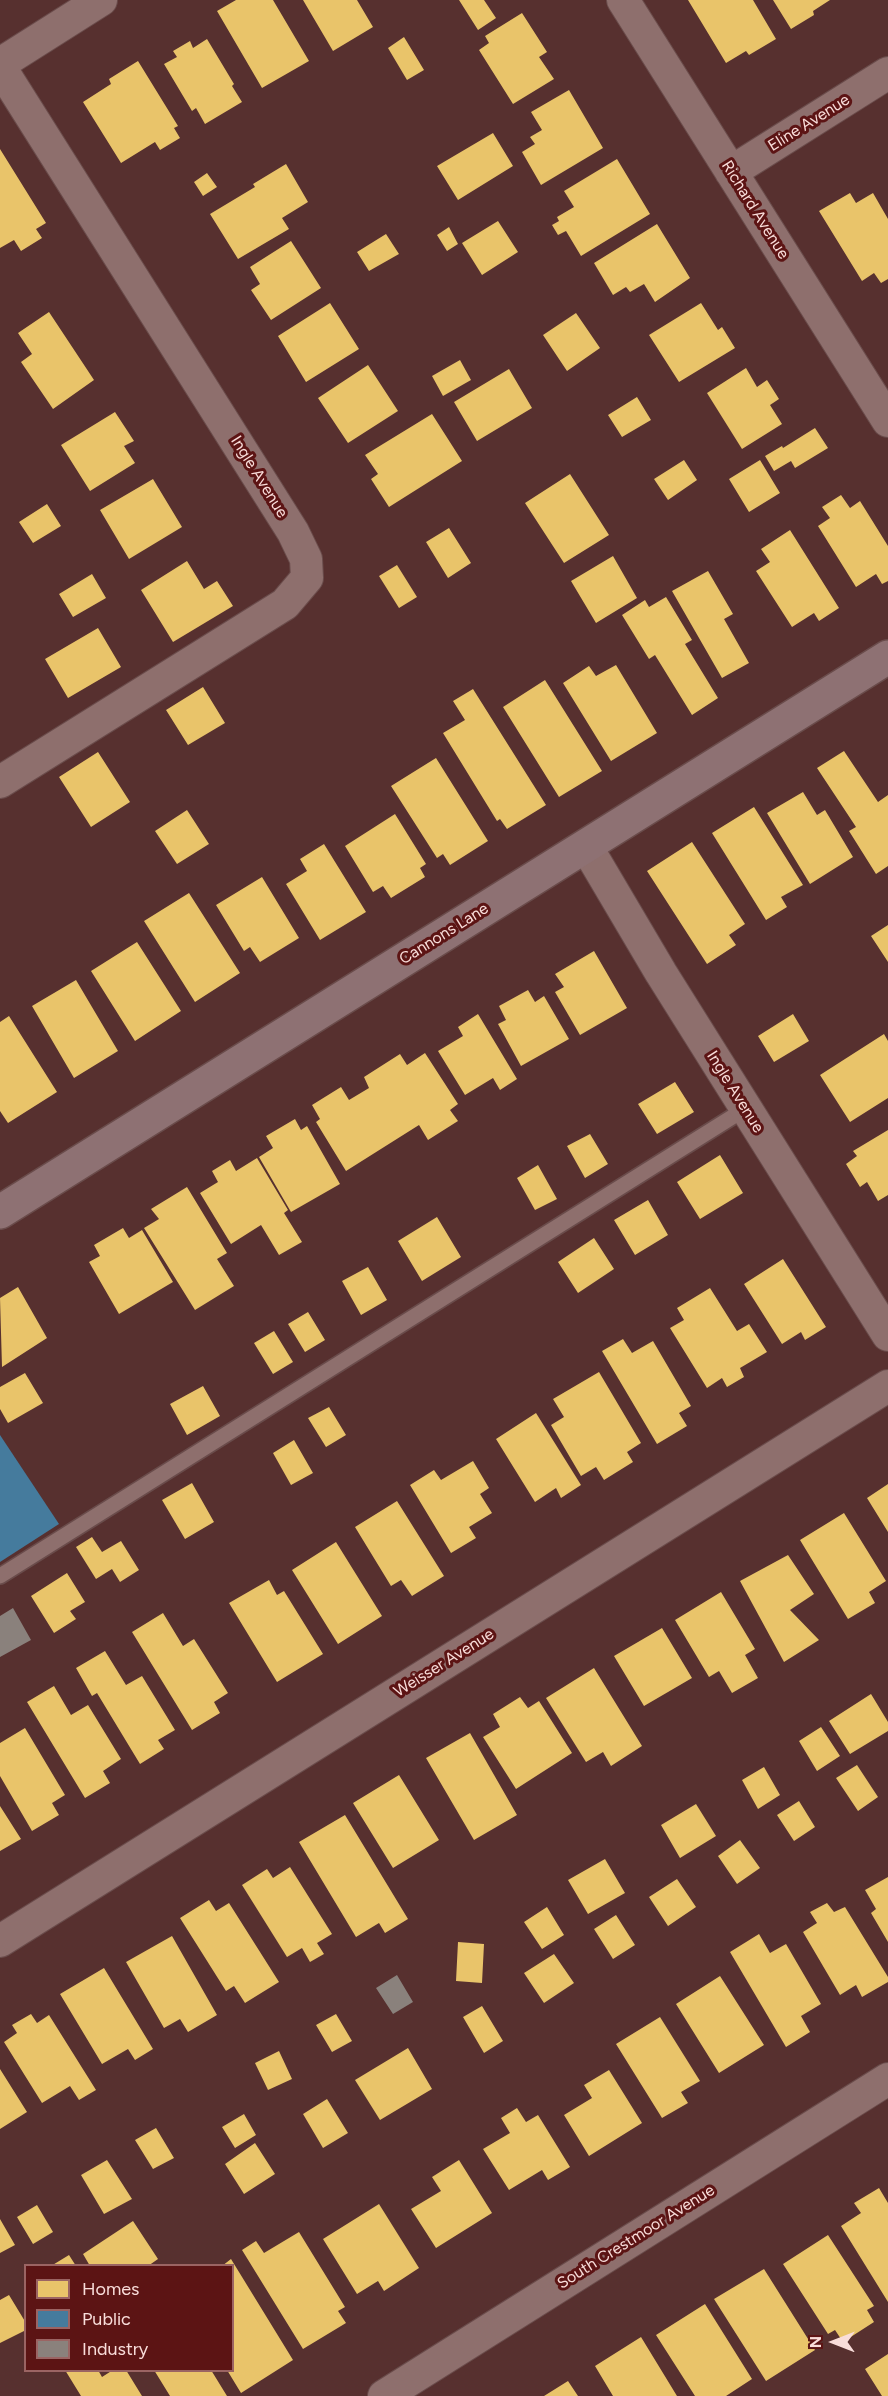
<!DOCTYPE html>
<html>
<head>
<meta charset="utf-8">
<style>
	body { margin:0 }
	#map { position:relative; width:888px; height:2396px; overflow:hidden; background:#57302f; font-family:Figtree,sans-serif }
	canvas { display:block }
	.legend { position:absolute; left:24px; top:2264px; width:210px; height:108px; box-sizing:border-box; background:#5c1414; border:2px solid #9b6463; margin:0; padding:8px 10px; list-style:none; font-size:18px; color:#f9ddda }
	.legend li { display:flex; align-items:center; gap:12px; height:30px }
	.legend b { width:30px; border:2px solid #9b6463 }
	.north { position:absolute; left:804px; top:2312px; width:60px; height:60px; -webkit-text-stroke:4px #5c1414; paint-order:stroke; rotate:270deg; font-size:16px; font-weight:700; line-height:24px; text-align:center; color:#f9ddda }
	.north::after { content:''; display:block; margin:auto; width:21px; height:27px; background:#f9ddda; clip-path:polygon(50% 0,100% 100%,50% 72%,0 100%) }
</style>
</head>
<body>
<div id="map">
<canvas width="888" height="2396"></canvas>
<ul class="legend">
<li><b style="height:16px;background:#e9c46a"></b>Homes</li>
<li><b style="height:16px;background:#457b9d"></b>Public</li>
<li><b style="height:16px;background:#8a817c"></b>Industry</li>
</ul>
<div class="north">N</div>
</div>
<script>
const c = document.querySelector('canvas').getContext('2d');
c.lineJoin = 'round';
function paint(path, color) { c.fillStyle = color; c.fill(path, 'evenodd'); }
const shape = rows => new Path2D(rows.map(r => 'M' + r).join(''));
function stroke(path, color, width, dash) { c.strokeStyle = color; c.lineWidth = width; c.lineCap = dash ? 'butt' : 'round'; c.setLineDash(dash || []); c.stroke(path); }
function write(font, color, halo, rows, align = 'center') {
  c.font = font + ' Figtree,sans-serif'; c.lineWidth = 6; c.setLineDash([]); c.textBaseline = 'middle'; c.strokeStyle = halo; c.fillStyle = color; for (const [text, x, y, turn = 0] of rows) {
    c.save(); c.translate(x, y); c.rotate((+turn || 0) * Math.PI / 180); c.textAlign = isNaN(turn) ? turn : align; if (halo) c.strokeText(text, 0, 0); c.fillText(text, 0, 0); c.restore();
  }
}
const homes = shape([
	[236,0,273,0,309,61,262,88,217,11],
	[303,0,357,0,373,27,333,51],
	[459,0,484,0,496,18,478,30],
	[688,0,753,0,776,39,749,55,746,51,726,63],
	[773,0,830,0,813,11,814,15,791,29],
	[522,13,547,52,539,57,554,79,513,104,479,50,489,43,485,36],
	[404,37,424,70,407,80,388,48],
	[207,39,234,84,232,86,242,102,205,124,196,108,192,111,164,64,177,57,173,51,190,41,193,48],
	[138,61,178,126,174,128,180,138,160,150,155,142,121,163,83,102,111,84,109,79],
	[569,90,603,148,541,185,522,152,535,144,530,137,542,130,531,112],
	[493,133,513,166,458,200,437,166],
	[0,149,46,223,36,229,42,238,21,251,14,240,0,248],
	[617,159,650,214,581,256,566,231,558,235,552,225,559,221,557,217,574,207,564,191],
	[286,164,308,202,282,218,289,229,238,259,210,214,255,187,253,184],
	[207,173,217,187,203,196,194,182],
	[850,193,856,203,873,193,888,219,888,279,881,283,874,273,862,281,819,211],
	[498,221,518,252,482,275,462,243],
	[657,224,690,278,655,302,644,284,630,292,626,287,613,295,594,263],
	[449,227,458,244,447,251,437,235],
	[386,234,399,254,369,271,357,252],
	[291,241,321,288,271,320,251,290,260,284,250,267],
	[330,303,359,349,306,382,278,336],
	[701,303,718,330,722,327,735,348,679,382,649,335],
	[49,312,94,380,53,409,21,362,32,354,18,333],
	[576,313,600,348,567,371,543,335],
	[460,360,471,380,443,396,432,376],
	[368,365,398,411,348,443,318,398],
	[746,368,757,387,767,380,779,399,770,405,782,424,742,449,707,393],
	[509,369,532,408,477,441,454,402],
	[637,397,651,420,622,437,608,415],
	[115,412,134,441,124,446,135,463,90,491,61,445],
	[432,414,462,461,389,507,371,479,378,474,365,455],
	[815,428,828,448,795,468,791,461,774,471,765,456,782,446,783,448],
	[684,460,697,480,668,500,654,479],
	[760,460,780,493,749,512,729,479],
	[570,474,609,535,564,563,525,503],
	[153,479,182,527,129,559,100,510],
	[841,495,850,508,860,501,888,546,888,581,882,584,876,574,856,587,818,526,830,518,822,507],
	[47,504,61,526,33,543,19,522],
	[449,528,471,563,448,578,426,542],
	[790,530,839,608,819,621,814,613,792,627,756,571,770,562,761,549],
	[613,556,637,598,596,623,571,581],
	[187,561,204,589,217,581,233,606,173,642,141,590],
	[397,565,417,597,399,608,379,576],
	[708,571,733,614,724,619,749,663,722,678,672,591],
	[92,574,106,598,73,617,59,594],
	[666,597,692,640,685,644,718,698,692,715,655,655,649,659,622,615,645,600,649,607],
	[98,628,121,667,68,698,45,659],
	[616,665,657,733,611,761,563,683,589,666,596,676],
	[545,680,602,771,559,797,503,707],
	[203,687,225,723,188,745,166,710],
	[473,689,546,805,507,829,500,819,497,821,443,733,465,720,453,701],
	[844,751,878,802,888,795,888,866,876,874,849,831,856,827,817,768],
	[98,752,130,802,91,827,59,777],
	[436,758,488,841,450,865,443,854,437,858,391,786],
	[803,792,817,815,825,810,853,857,810,884,767,813],
	[754,807,803,885,781,897,787,907,766,920,712,833],
	[187,810,209,844,177,864,155,831],
	[395,814,426,864,420,868,425,877,391,898,383,886,373,892,345,846],
	[692,842,745,924,729,935,736,945,707,964,647,871],
	[324,844,366,912,320,940,286,884,307,871,300,859],
	[262,877,299,938,260,962,250,947,244,951,216,905],
	[189,893,240,973,195,1002,144,921],
	[888,925,888,962,871,936],
	[137,942,181,1011,135,1041,91,971],
	[594,951,627,1008,580,1035,555,992,564,987,555,974],
	[76,980,118,1051,74,1078,32,1006],
	[528,990,535,1002,544,996,569,1039,521,1066,498,1024,506,1020,499,1006],
	[478,1014,517,1079,500,1090,493,1078,465,1095,438,1051,463,1036,458,1027],
	[793,1014,809,1041,774,1062,758,1036],
	[9,1016,57,1092,8,1123,0,1111,0,1022],
	[884,1034,888,1041,888,1098,850,1122,820,1075],
	[425,1053,458,1104,450,1110,458,1121,428,1140,419,1125,346,1171,316,1122,320,1119,312,1105,341,1087,349,1100,369,1088,364,1077,400,1054,407,1065],
	[675,1082,694,1112,657,1134,638,1104],
	[295,1119,301,1130,307,1126,340,1184,291,1212,259,1157,273,1148,266,1136],
	[888,1130,888,1195,878,1201,867,1182,860,1187,846,1164,857,1156,853,1151],
	[590,1134,608,1164,585,1178,567,1146],
	[720,1155,743,1193,700,1219,677,1182],
	[257,1158,288,1210,284,1213,302,1242,279,1255,261,1225,231,1244,200,1193,218,1182,212,1171,230,1160,236,1171],
	[538,1165,557,1199,535,1210,517,1178],
	[187,1187,227,1253,217,1259,234,1286,195,1310,144,1228,159,1219,151,1209],
	[648,1200,668,1235,635,1255,614,1220],
	[437,1217,461,1257,422,1281,398,1241],
	[123,1228,129,1238,142,1230,173,1282,119,1314,89,1262,100,1256,94,1245],
	[594,1238,614,1269,578,1293,558,1262],
	[783,1259,826,1327,805,1340,801,1332,782,1344,744,1284],
	[368,1267,387,1300,361,1315,342,1281],
	[18,1287,47,1338,2,1367,0,1298],
	[710,1288,737,1331,749,1324,767,1352,740,1368,744,1377,727,1387,722,1378,707,1388,670,1328,684,1320,677,1308],
	[308,1312,325,1340,305,1352,288,1324],
	[274,1331,293,1362,273,1374,254,1343],
	[623,1339,632,1353,653,1341,691,1406,679,1413,687,1426,657,1444,602,1351],
	[599,1372,641,1443,627,1452,633,1462,604,1480,596,1467,581,1476,551,1425,564,1417,553,1399],
	[25,1373,43,1403,8,1423,0,1409,0,1387],
	[203,1386,220,1416,187,1435,170,1404],
	[329,1407,346,1435,326,1447,308,1418],
	[536,1413,581,1485,561,1498,556,1488,535,1502,496,1439],
	[294,1440,313,1473,291,1485,273,1453],
	[473,1461,489,1488,480,1494,492,1513,469,1527,476,1538,451,1553,410,1485,434,1470,441,1480],
	[192,1483,214,1522,185,1539,162,1500],
	[888,1484,888,1532,867,1498],
	[397,1501,444,1576,412,1596,401,1580,391,1586,355,1527],
	[844,1513,886,1581,869,1592,875,1603,848,1619,800,1540],
	[92,1537,102,1552,121,1541,139,1570,120,1582,112,1569,96,1579,76,1547],
	[336,1542,382,1616,338,1644,292,1570],
	[788,1555,814,1594,790,1610,819,1640,784,1662,740,1581],
	[67,1573,85,1602,70,1611,76,1619,54,1633,31,1596],
	[269,1580,277,1595,284,1591,323,1654,277,1682,229,1603],
	[721,1592,755,1649,745,1655,758,1678,732,1693,719,1671,709,1677,675,1620],
	[163,1613,183,1646,194,1639,228,1693,214,1702,220,1713,192,1730,132,1632],
	[662,1628,692,1678,644,1706,614,1656],
	[105,1651,126,1685,142,1676,175,1730,158,1740,164,1749,140,1764,97,1693,92,1696,76,1668],
	[594,1668,642,1746,611,1766,603,1752,586,1762,546,1698],
	[54,1686,71,1715,88,1705,121,1759,103,1771,110,1783,85,1798,27,1702],
	[871,1694,888,1722,888,1731,850,1754,829,1721],
	[520,1697,528,1708,539,1701,572,1753,516,1789,483,1737,500,1727,493,1714],
	[821,1727,840,1756,817,1771,799,1741],
	[25,1728,65,1795,52,1803,59,1815,32,1831,0,1776,0,1743],
	[470,1733,517,1815,474,1840,426,1758],
	[857,1765,878,1797,858,1811,836,1778],
	[764,1767,780,1795,758,1809,742,1780],
	[399,1775,439,1840,393,1868,353,1803],
	[799,1801,815,1827,794,1841,777,1815],
	[696,1804,716,1836,680,1858,661,1825],
	[0,1806,21,1839,0,1851],
	[345,1815,408,1919,385,1933,379,1923,356,1937,299,1842],
	[740,1840,760,1868,737,1884,718,1856],
	[605,1859,625,1893,588,1914,568,1880],
	[290,1867,332,1934,317,1943,324,1954,310,1962,302,1948,287,1957,242,1885,267,1869,273,1878],
	[888,1877,888,1942,871,1913,876,1909,865,1890],
	[677,1879,696,1907,668,1926,649,1897],
	[209,1900,216,1911,229,1903,279,1982,245,2003,234,1986,226,1991,180,1918],
	[827,1903,834,1912,845,1907,888,1977,888,1982,862,1997,856,1985,840,1995,803,1932,817,1923,810,1912],
	[547,1907,564,1935,542,1949,524,1922],
	[616,1915,635,1945,613,1959,594,1929],
	[759,1934,770,1953,786,1944,821,2004,801,2016,810,2032,786,2047,730,1952],
	[172,1936,217,2015,188,2032,180,2019,164,2028,126,1962],
	[458,1942,484,1944,482,1983,456,1981],
	[554,1954,574,1983,544,2003,524,1973],
	[104,1968,153,2049,135,2060,128,2049,102,2064,60,1994],
	[720,1976,764,2045,719,2073,676,2004],
	[482,2006,503,2041,484,2053,463,2017],
	[31,2014,37,2023,49,2015,96,2090,79,2100,70,2086,42,2103,4,2042,17,2033,12,2025],
	[336,2014,352,2041,332,2052,316,2025],
	[660,2017,700,2081,681,2092,688,2103,662,2118,616,2044],
	[408,2048,432,2089,380,2120,355,2080],
	[279,2051,292,2079,268,2090,255,2063],
	[0,2069,27,2112,0,2129],
	[609,2070,642,2123,589,2156,564,2115,592,2098,584,2085],
	[327,2099,348,2133,323,2148,303,2114],
	[517,2108,526,2122,538,2115,570,2167,548,2180,542,2170,509,2190,483,2149,510,2133,501,2118],
	[244,2114,256,2135,235,2148,222,2127],
	[156,2128,174,2158,153,2169,135,2140],
	[255,2143,275,2174,244,2194,225,2164],
	[107,2160,132,2199,104,2214,81,2175],
	[459,2160,492,2213,436,2248,411,2209,441,2191,432,2177],
	[879,2188,888,2203,888,2302,841,2226,861,2213,854,2203],
	[379,2204,419,2268,384,2291,378,2281,357,2294,323,2239],
	[37,2205,53,2232,33,2244,17,2217],
	[0,2219,15,2245,0,2253],
	[133,2221,158,2259,148,2266,90,2266,83,2254],
	[299,2232,345,2307,338,2311,346,2323,303,2349,242,2250,256,2241,264,2253],
	[828,2235,874,2306,867,2310,874,2322,843,2342,835,2330,828,2334,783,2264],
	[69,2255,76,2266,51,2266],
	[231,2259,293,2360,241,2393,227,2370,232,2370,232,2266,222,2266],
	[764,2269,815,2350,766,2381,714,2299],
	[9,2295,26,2323,26,2330,0,2343,0,2300],
	[705,2304,752,2379,726,2396,695,2396,656,2335],
	[641,2337,677,2396,613,2396,595,2366],
	[888,2354,888,2396,882,2396,865,2369],
	[65,2370,98,2370,102,2377,113,2370,126,2370,142,2396,81,2396],
	[154,2370,211,2370,227,2396,170,2396],
	[568,2381,578,2396,544,2396]
]);
const public = shape([
	[0,1435,59,1524,0,1562]
]);
const industry = shape([
	[13,1608,31,1640,0,1657,0,1616],
	[397,1975,413,2002,393,2014,376,1988]
]);
const lane = shape([
	[0,1576,745,1109]
]);
const street = shape([
	[623,0,888,421],
	[0,64,101,0],
	[0,67,293,532,306,559,307,578,285,604,0,782],
	[731,172,888,73],
	[586,846,661,973,888,1335],
	[0,1941,888,1386],
	[384,2396,888,2079]
]);
const secondary = shape([
	[0,1212,888,657]
]);
const streetNames = [
	["Eline Avenue",809,123,-32],
	["Richard Avenue",755,210,58],
	["Ingle Avenue",259,477,58],
	["Cannons Lane",444,934,-32],
	["Ingle Avenue",735,1092,58],
	["Weisser Avenue",444,1663,-32],
	["South Crestmoor Avenue",636,2237,-32]
];
paint(homes, '#e9c46a');
paint(public, '#457b9d');
paint(industry, '#8a817c');
stroke(lane, '#6a4c4b', 18);
stroke(street, '#6a4c4b', 34);
stroke(secondary, '#6a4c4b', 36);
stroke(lane, '#8e6f6d', 15);
stroke(street, '#8e6f6d', 32);
stroke(secondary, '#8e7173', 33);
write('16px', '#f9ddda', '#5c1414', streetNames);
</script>
</body>
</html>
